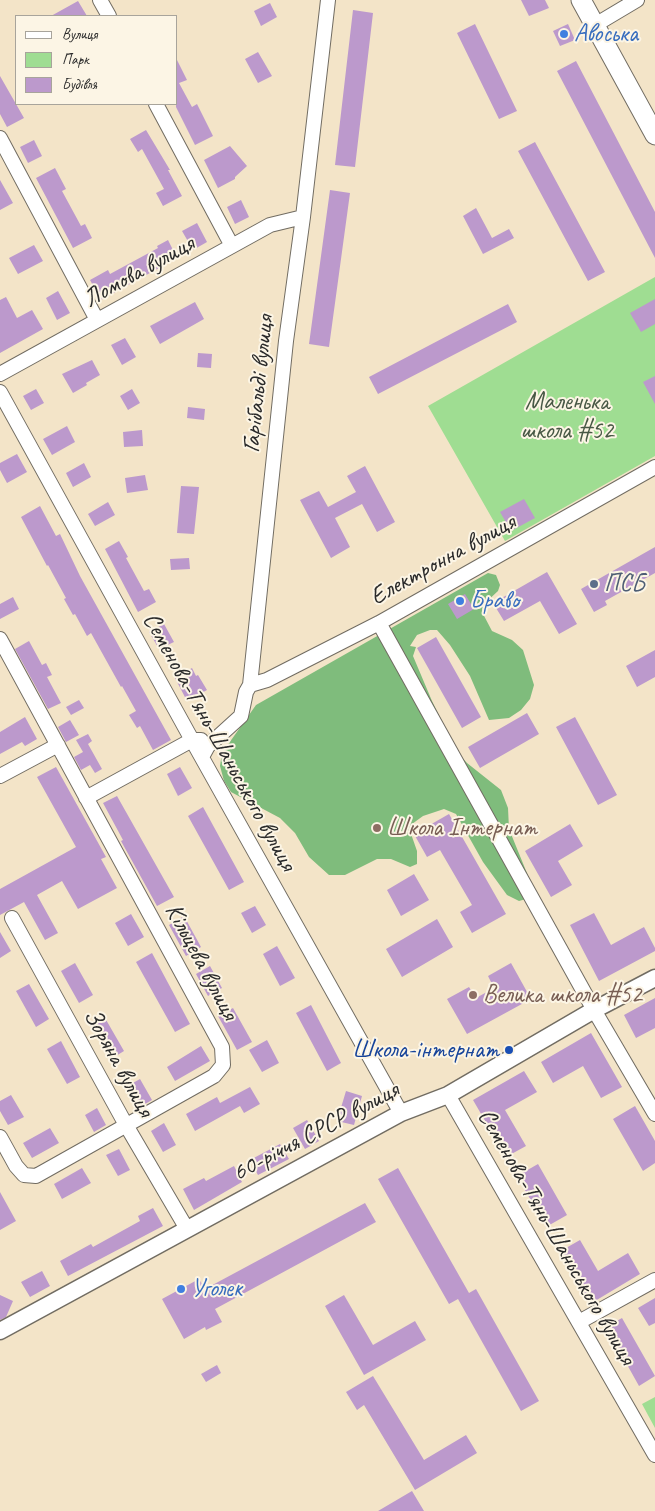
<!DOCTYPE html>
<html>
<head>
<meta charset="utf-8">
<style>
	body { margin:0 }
	#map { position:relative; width:655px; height:1511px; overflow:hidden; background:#f3e4c8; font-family:Caveat,sans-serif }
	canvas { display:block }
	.legend { position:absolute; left:15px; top:15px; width:162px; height:90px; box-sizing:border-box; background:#fcf5e5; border:1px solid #a8a49b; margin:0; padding:6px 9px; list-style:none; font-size:15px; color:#2b2b2b }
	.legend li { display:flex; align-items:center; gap:10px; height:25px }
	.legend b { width:25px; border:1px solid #a8a49b }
</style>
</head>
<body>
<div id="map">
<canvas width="655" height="1511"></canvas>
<ul class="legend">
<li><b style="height:6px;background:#fff"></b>Вулиця</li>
<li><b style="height:14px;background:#9fdd92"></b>Парк</li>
<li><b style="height:14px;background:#bc99cc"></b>Будівля</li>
</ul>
</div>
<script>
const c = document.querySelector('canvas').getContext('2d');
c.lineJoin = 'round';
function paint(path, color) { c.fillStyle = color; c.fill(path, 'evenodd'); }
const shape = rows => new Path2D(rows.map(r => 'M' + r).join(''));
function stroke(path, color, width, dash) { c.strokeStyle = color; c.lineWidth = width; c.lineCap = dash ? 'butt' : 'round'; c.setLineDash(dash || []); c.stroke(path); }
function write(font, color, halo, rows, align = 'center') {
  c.font = font + ' Caveat,sans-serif'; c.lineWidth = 4; c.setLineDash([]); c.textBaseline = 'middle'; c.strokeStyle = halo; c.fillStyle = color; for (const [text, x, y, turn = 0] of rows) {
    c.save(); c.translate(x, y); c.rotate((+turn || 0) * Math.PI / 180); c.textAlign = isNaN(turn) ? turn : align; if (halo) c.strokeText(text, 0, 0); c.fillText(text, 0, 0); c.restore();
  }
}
const green = shape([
	[655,277,655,456,505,541,428,406],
	[655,1397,655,1428,642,1404]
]);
const forest = shape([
	[488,573,496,575,500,585,498,591,483,605,482,612,492,631,512,640,523,650,534,685,530,699,521,710,509,718,489,720,470,676,450,645,437,630,430,630,417,635,410,646,416,647,413,656,432,701,457,752,467,763,501,790,508,808,509,829,533,888,526,899,519,901,507,895,483,862,456,814,444,809,423,816,412,824,410,831,417,851,417,864,410,867,391,859,377,859,345,875,329,875,309,857,295,833,280,818,231,792,224,781,220,766,222,753,256,705]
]);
const building = shape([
	[521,0,545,0,549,8,529,16],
	[78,1,87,16,51,16],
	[270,3,277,17,261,26,254,11],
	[353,10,373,13,355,167,335,165],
	[475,24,517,111,499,119,457,33],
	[568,24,575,40,560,46,553,31],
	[258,52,272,76,258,83,245,59],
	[176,58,187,80,179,83,192,107,197,104,213,136,195,145,176,107],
	[576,61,655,212,655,258,557,71],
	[0,76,24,118,7,127,0,114],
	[146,130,170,170,168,170,182,196,163,206,156,193,164,189,142,149,138,152,130,139],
	[34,140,42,156,28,163,20,147],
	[535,142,605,272,588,281,518,151],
	[230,146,247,166,235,177,235,179,218,188,204,160],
	[55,168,66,189,62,191,81,226,85,224,92,238,73,248,36,178],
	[0,180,13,203,0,210],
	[330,190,350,193,329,347,309,344],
	[241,200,249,217,235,224,227,207],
	[476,208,492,238,509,229,514,238,483,254,463,216],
	[197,223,207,242,193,250,182,231],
	[168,240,177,258,101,300,90,280,108,270,110,274,158,248,157,246],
	[34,245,43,261,18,274,9,258],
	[58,291,70,313,57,320,46,298],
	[6,297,17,318,32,310,43,329,0,353,0,300],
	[655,299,655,324,641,332,630,313],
	[195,302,204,319,160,344,150,326],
	[508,304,517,322,378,394,369,377],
	[125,338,136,357,122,365,111,345],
	[198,353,212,354,211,368,197,367],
	[92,360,100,375,86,383,87,385,73,393,62,374],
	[655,376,655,404,643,382],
	[36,389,44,403,31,410,23,396],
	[132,389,140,403,128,410,120,396],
	[188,407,205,409,204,420,187,418],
	[67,426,75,442,52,455,43,439],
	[142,430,143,446,124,447,123,432],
	[17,454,27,472,7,483,0,470,0,463],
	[84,463,91,477,73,487,66,473],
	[365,466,395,522,377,532,362,504,335,518,350,547,331,558,300,500,319,491,328,507,356,492,347,476],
	[145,475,148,490,127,493,125,478],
	[181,486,199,487,194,534,177,533],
	[524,499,535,518,511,531,500,512],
	[108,502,115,515,95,526,88,514],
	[40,506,56,536,60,534,80,576,171,740,153,750,140,726,137,728,129,715,136,711,122,686,121,687,91,633,87,636,75,614,73,615,64,599,66,598,48,565,47,566,21,517],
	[119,541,128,557,126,558,144,591,149,589,156,602,138,612,105,549],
	[655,547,655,573,605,601,607,605,594,612,581,589],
	[189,558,190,569,171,570,170,559],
	[547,572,577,624,559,634,540,601,504,621,493,603],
	[465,594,474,609,457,619,448,604],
	[13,597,19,609,0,619,0,604],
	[164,624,174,642,159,649,149,632],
	[436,637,481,717,462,728,417,648],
	[29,641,42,665,46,663,52,675,47,677,61,703,48,709,15,649],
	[655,650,655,677,637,687,626,666],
	[192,668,196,676,198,675,207,690,187,701,175,678],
	[79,700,84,708,71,715,66,707],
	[527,713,539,734,480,768,468,747],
	[25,717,37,739,25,746,22,742,0,754,0,732],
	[575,717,617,795,598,805,556,727],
	[70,720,79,735,66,742,58,727],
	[88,734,92,741,88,744,102,769,95,773,90,765,81,770,74,757,83,752,76,740],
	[56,767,106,857,101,859,117,888,78,909,62,881,37,895,58,933,45,940,24,902,0,915,0,889,76,847,37,777],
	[180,767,192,788,178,796,167,774],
	[117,796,174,897,157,906,121,841,123,840,103,803],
	[203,807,244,882,229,890,188,816],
	[449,814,506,914,472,933,460,912,472,905,440,850,427,857,414,834],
	[570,824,583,846,558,861,572,885,551,897,525,851],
	[414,874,429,900,401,916,387,890],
	[255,906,266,925,252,933,241,913],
	[594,913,611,945,644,927,655,948,655,951,599,981,570,925],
	[131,914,144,937,128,946,115,923],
	[184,916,201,947,186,956,169,925],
	[437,919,453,947,402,977,386,949],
	[0,932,11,951,0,958],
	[277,946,295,978,280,986,263,954],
	[152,953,190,1024,175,1032,136,962],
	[75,963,93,995,79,1003,61,971],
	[511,963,531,999,467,1034,447,999,469,987,476,998,494,988,488,976],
	[210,966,222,988,208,996,196,974],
	[29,984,49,1019,36,1027,16,991],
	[655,998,655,1028,636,1038,624,1015],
	[311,1005,341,1063,327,1071,296,1013],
	[233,1008,252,1042,237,1050,218,1016],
	[105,1018,124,1051,111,1059,91,1026],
	[591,1033,622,1087,601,1098,583,1066,553,1083,541,1062],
	[267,1040,279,1063,262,1072,249,1050],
	[61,1041,80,1077,67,1084,47,1049],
	[201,1046,210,1061,175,1081,167,1067],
	[524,1071,537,1092,505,1110,526,1146,506,1157,473,1100],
	[140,1079,152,1100,138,1108,126,1087],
	[250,1087,260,1104,244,1113,240,1106,195,1131,186,1114,217,1097,220,1103],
	[346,1091,362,1096,354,1125,337,1121],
	[11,1095,24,1117,8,1125,0,1111,0,1101],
	[635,1106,655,1141,655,1163,643,1171,613,1119],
	[97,1108,106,1125,94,1132,85,1115],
	[307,1120,319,1141,305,1149,293,1128],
	[164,1123,176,1145,163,1152,151,1131],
	[50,1128,59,1143,32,1158,23,1143],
	[280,1144,289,1159,258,1175,250,1160],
	[119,1149,130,1170,118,1176,106,1155],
	[538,1164,567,1215,546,1227,517,1176],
	[234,1166,242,1182,194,1210,183,1189,204,1178,206,1181],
	[82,1168,91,1183,62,1199,54,1184],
	[398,1168,469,1293,476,1289,539,1401,521,1411,458,1299,449,1304,378,1179],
	[0,1192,16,1221,0,1230],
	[365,1203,376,1222,215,1309,222,1322,206,1330,205,1327,184,1339,162,1299,199,1279,205,1289],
	[153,1208,163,1226,68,1276,60,1261,91,1244,93,1247,140,1221,138,1216],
	[580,1240,598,1271,628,1253,640,1274,590,1304,559,1252],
	[42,1271,50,1286,30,1297,21,1282],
	[0,1295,13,1301,6,1317,0,1320],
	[344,1295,373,1345,415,1321,426,1340,364,1375,325,1306],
	[655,1298,655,1323,649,1326,638,1308],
	[622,1318,655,1376,639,1386,606,1327],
	[217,1365,221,1373,206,1382,201,1374],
	[373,1376,424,1460,466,1435,477,1453,415,1490,364,1405,357,1410,346,1392],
	[412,1491,424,1511,378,1511]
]);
const minor = shape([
	[100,0,109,16],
	[595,25,637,0],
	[156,104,232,246],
	[0,138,97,320],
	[0,374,270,225,303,217],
	[0,392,192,740,401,1113],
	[379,623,594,1010,655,1114],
	[0,639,222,1047,223,1065,214,1076,36,1176,24,1175,16,1166,0,1137],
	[250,685,267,680,379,623,655,467],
	[202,757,208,746,241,716,246,692,250,685,286,341,303,217,328,0],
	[0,776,58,745],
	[86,798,192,740,201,740],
	[12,918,126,1125,187,1229],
	[448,1095,655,1455],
	[579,1322,655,1280]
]);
const tertiary = shape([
	[0,1331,401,1113,448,1095,594,1010,655,978]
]);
const secondary = shape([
	[581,0,655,135]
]);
const markers = [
	[564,34,5,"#3f7fe0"],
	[594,584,5,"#5c6f8a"],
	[460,601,5,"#3f7fe0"],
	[377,828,5,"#8d6e63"],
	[473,995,5,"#8d6e63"],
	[509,1050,5,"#1a4fb4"],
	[181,1289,5,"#3f7fe0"]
];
const shopNames = [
	["Авоська",574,34],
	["Браво",470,601],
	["Уголек",191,1289]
];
const streetNames = [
	["Ломова вулиця",139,272,-29],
	["Гарібальді вулиця",259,384,-84],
	["Електронна вулиця",443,560,-29],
	["Семенова-Тянь-Шаньського вулиця",219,742,61],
	["Кільцева вулиця",201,962,62],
	["Зоряна вулиця",118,1063,61],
	["60-річчя СРСР вулиця",316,1132,-28],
	["Семенова-Тянь-Шаньського вулиця",556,1237,60]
];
const parkNames = [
	["Маленька",567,402],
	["школа #52",567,431]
];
const serviceNames = [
	["ПСБ",604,584]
];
const educationNames = [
	["Школа Інтернат",387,828],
	["Велика школа #52",483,995]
];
const transitNames = [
	["Школа-інтернат",499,1050]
];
paint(green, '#9fdd92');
paint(forest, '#7fbc7c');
paint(building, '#bc99cc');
stroke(minor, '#716c62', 16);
stroke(tertiary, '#716c62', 19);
stroke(secondary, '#716c62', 21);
stroke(minor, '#fff', 14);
stroke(tertiary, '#fff', 16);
stroke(secondary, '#fff', 19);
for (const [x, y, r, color] of markers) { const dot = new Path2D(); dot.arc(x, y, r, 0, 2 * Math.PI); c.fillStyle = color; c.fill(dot); stroke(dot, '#fcf5e5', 2); }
write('25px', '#366cbe', '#fcf5e5', shopNames, 'left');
write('25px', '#2b2b2b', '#fcf5e5', streetNames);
write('25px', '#485845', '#fcf5e5', parkNames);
write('25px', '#4e5e75', '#fcf5e5', serviceNames, 'left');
write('25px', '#785e54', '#fcf5e5', educationNames, 'left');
write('25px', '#164399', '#fcf5e5', transitNames, 'right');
</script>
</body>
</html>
